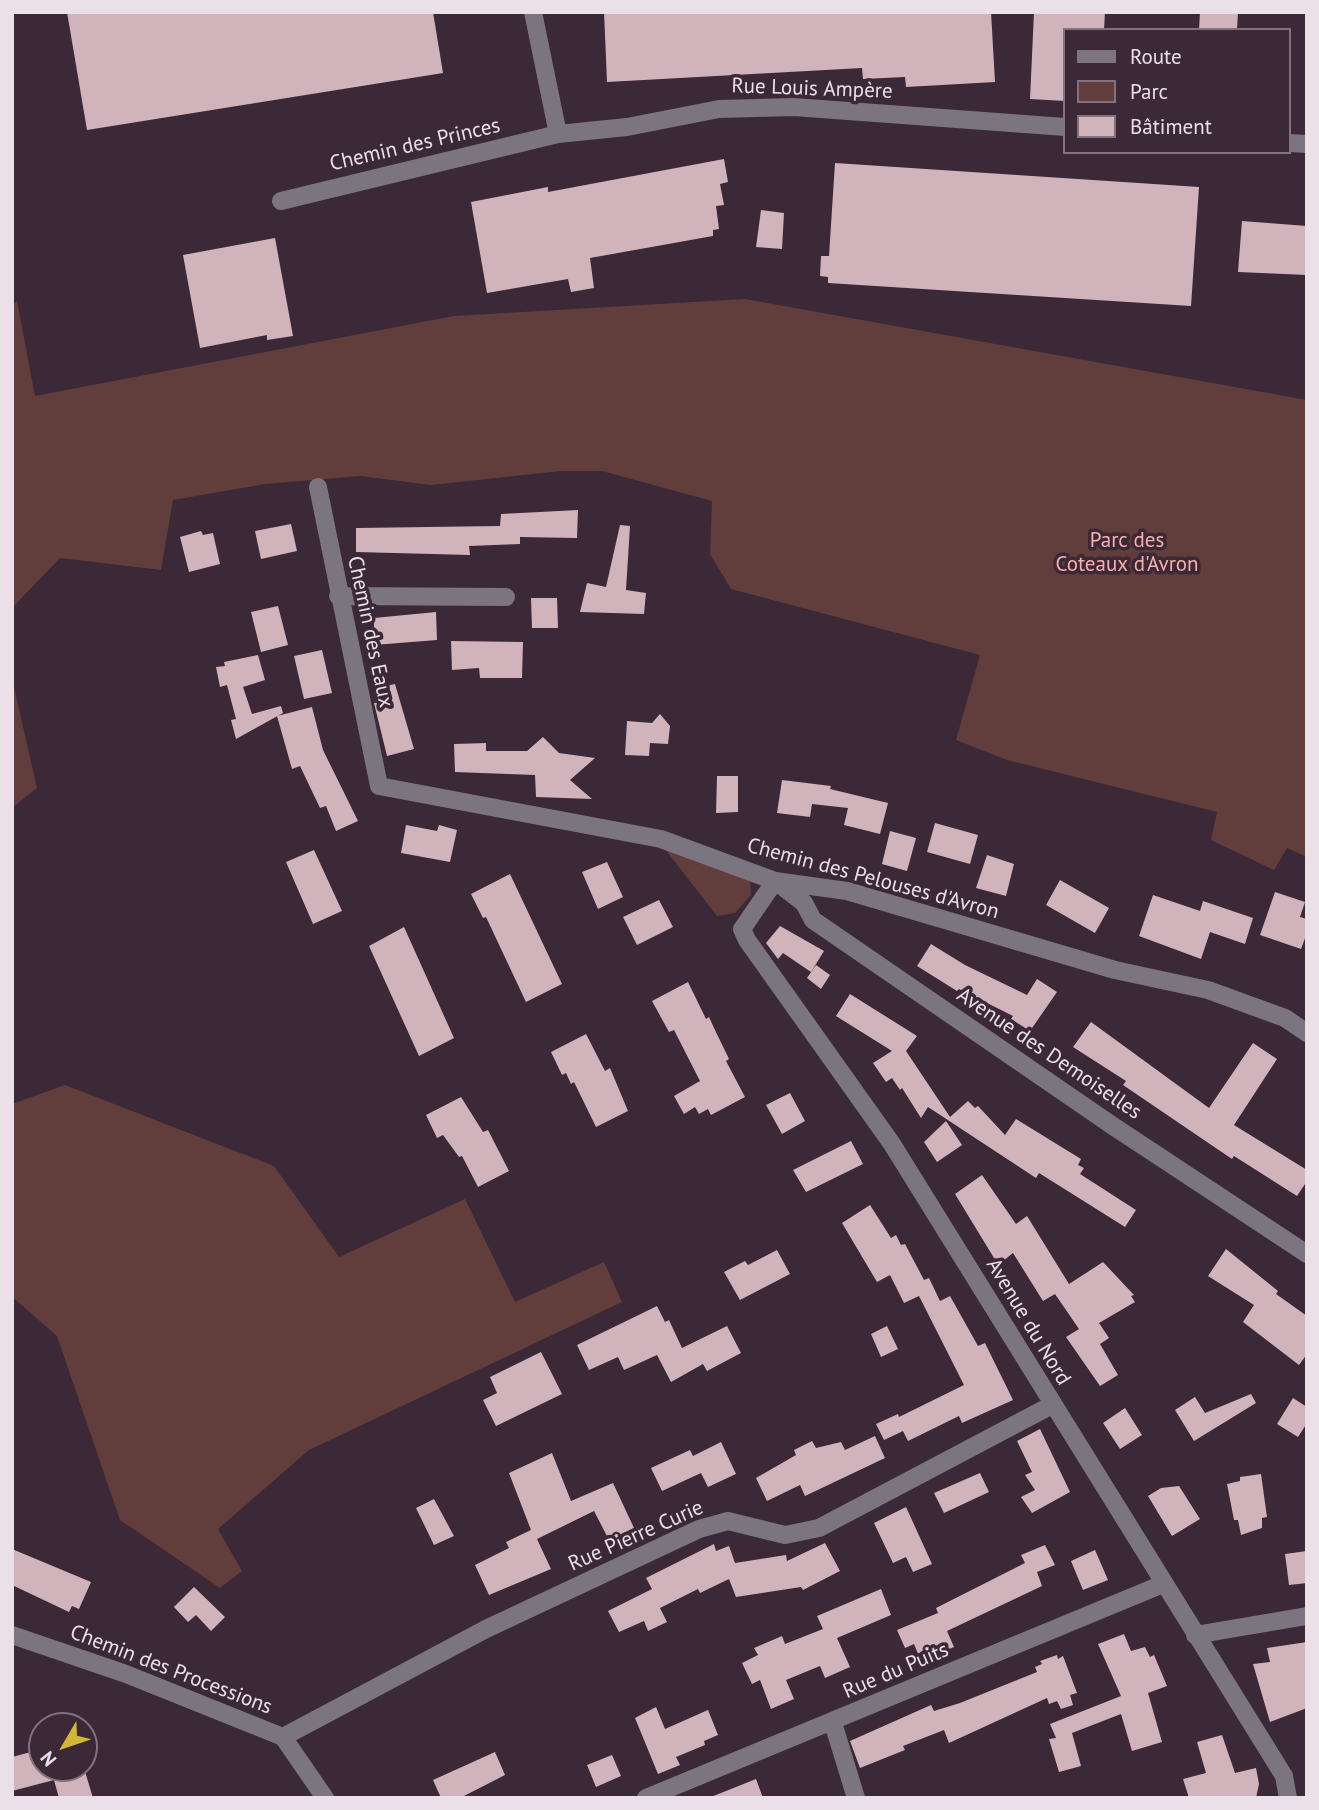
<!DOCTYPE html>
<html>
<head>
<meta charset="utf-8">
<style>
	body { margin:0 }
	#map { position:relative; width:1319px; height:1810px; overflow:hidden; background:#3b2938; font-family:"PT Sans",sans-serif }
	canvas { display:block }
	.frame { position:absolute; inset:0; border:14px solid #ebdfe8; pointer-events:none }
	.legend { position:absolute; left:1063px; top:28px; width:228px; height:126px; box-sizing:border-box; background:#3b2938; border:2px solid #81727e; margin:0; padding:9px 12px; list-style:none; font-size:21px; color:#ebdfe8 }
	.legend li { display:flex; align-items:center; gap:14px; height:35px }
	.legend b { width:35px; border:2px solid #81727e }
	.north { position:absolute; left:28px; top:1712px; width:70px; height:70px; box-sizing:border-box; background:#3b2938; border:2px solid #81727e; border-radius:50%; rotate:231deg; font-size:19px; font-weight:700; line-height:28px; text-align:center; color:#ebdfe8 }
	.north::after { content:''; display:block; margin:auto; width:24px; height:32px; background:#d4b635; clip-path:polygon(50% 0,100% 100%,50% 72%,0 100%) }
</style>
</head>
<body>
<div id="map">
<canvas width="1319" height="1810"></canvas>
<div class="frame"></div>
<ul class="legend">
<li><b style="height:9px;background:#7a757f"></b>Route</li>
<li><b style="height:19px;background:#613d3c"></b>Parc</li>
<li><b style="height:19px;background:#d1b3bc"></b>Bâtiment</li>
</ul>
<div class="north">N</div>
</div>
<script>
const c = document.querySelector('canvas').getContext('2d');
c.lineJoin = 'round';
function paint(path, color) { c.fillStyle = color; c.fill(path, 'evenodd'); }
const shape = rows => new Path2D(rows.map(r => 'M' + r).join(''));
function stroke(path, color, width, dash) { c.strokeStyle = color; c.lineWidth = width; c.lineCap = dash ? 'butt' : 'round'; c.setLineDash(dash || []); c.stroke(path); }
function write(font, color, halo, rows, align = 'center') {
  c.font = font + ' "PT Sans",sans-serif'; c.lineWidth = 7; c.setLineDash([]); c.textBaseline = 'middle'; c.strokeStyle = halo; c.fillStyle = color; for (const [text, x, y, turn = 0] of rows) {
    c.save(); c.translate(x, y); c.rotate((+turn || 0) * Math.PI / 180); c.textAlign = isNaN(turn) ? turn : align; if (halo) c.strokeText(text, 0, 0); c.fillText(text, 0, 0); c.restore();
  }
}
const green = shape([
	[745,299,1307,400,1307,857,1287,848,1274,870,1211,840,1217,812,1007,760,956,740,980,655,731,589,710,554,712,501,602,471,561,471,431,485,360,476,265,484,173,500,161,570,60,558,12,608,12,305,17,301,35,396,454,316],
	[12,678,37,788,12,808],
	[665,849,750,881,751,895,735,913,717,916],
	[65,1085,274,1166,339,1257,465,1199,515,1302,604,1262,622,1302,309,1450,218,1529,242,1571,220,1588,120,1520,57,1336,12,1297,12,1104]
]);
const building = shape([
	[67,12,433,12,443,73,87,130],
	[604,12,991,12,995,82,906,87,905,77,863,79,862,68,607,82],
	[1034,12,1105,12,1104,30,1065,30,1065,101,1030,99],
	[1200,12,1238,12,1237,30,1199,30],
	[724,159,728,182,720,184,724,205,716,206,719,229,713,230,713,236,590,258,594,288,571,292,568,279,487,293,471,202,548,187,548,192],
	[835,163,1199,187,1191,306,828,283,828,277,820,276,821,256,829,256],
	[761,210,784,213,782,249,756,247],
	[1242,221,1307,226,1307,275,1238,272],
	[275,238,293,336,267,340,267,335,200,348,183,255],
	[578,510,577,538,520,537,520,544,469,546,470,555,356,552,356,528,500,526,501,514],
	[291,524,297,551,261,559,255,531],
	[620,525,630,526,626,590,646,593,644,614,580,612,587,583,606,587],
	[201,531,203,535,213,533,220,564,189,572,180,537],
	[531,598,557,598,558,628,532,628],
	[278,606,288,645,261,652,251,612],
	[436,612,437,640,374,645,374,618],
	[451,641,523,642,522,678,480,678,479,668,452,670],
	[322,650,332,693,304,699,294,656],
	[258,655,265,680,243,687,252,714,281,706,283,713,236,739,231,720,236,719,227,685,220,687,216,667,225,666,224,662],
	[395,684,414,749,387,756,374,703,380,702,377,688],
	[312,707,323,750,358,821,336,831,326,806,320,808,300,766,292,769,277,716],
	[660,714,670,726,668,744,650,743,649,756,625,755,627,721,652,723],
	[543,737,559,753,595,758,570,780,592,799,536,797,535,775,455,772,454,744,486,743,486,751,527,751],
	[717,776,738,776,738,812,716,813],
	[782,780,831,786,830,789,888,803,880,834,844,825,848,808,812,804,810,817,777,813],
	[935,823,978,835,970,864,927,852],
	[406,825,437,831,439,825,457,830,450,862,401,853],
	[890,831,916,838,907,871,882,864],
	[314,850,342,911,313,924,286,862],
	[987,855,1014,864,1006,896,976,888],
	[607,862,623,897,598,909,582,872],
	[510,874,562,984,526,1002,486,917,483,918,471,894],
	[1060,880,1109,908,1095,933,1046,905],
	[1275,892,1305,902,1300,917,1307,919,1307,933,1301,949,1260,935],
	[1153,895,1200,911,1203,901,1253,918,1245,944,1210,932,1201,959,1139,936],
	[659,900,673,927,637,945,623,917],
	[780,926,824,951,811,972,783,953,778,959,766,943],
	[404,927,454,1038,419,1056,369,946],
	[931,944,965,965,1027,995,1037,979,1057,992,1030,1031,1011,1019,1013,1016,959,989,957,991,917,966],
	[816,965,830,975,821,989,807,978],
	[688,982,706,1019,709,1017,714,1028,729,1059,726,1061,745,1097,711,1115,708,1109,699,1114,695,1107,684,1114,674,1096,700,1081,674,1030,669,1032,652,1001],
	[850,994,917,1036,906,1051,950,1117,968,1101,975,1108,978,1106,1005,1135,1016,1119,1081,1159,1078,1165,1084,1168,1080,1174,1136,1210,1125,1227,1039,1173,1036,1178,928,1107,921,1118,902,1088,900,1090,892,1078,886,1082,873,1063,892,1051,836,1016],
	[1091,1022,1209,1108,1253,1043,1277,1059,1234,1125,1307,1170,1307,1181,1297,1196,1234,1156,1232,1159,1123,1085,1126,1081,1073,1047],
	[586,1034,605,1071,610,1068,628,1111,596,1127,574,1082,571,1084,566,1073,562,1075,551,1052],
	[790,1093,805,1121,782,1134,766,1105],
	[461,1097,483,1132,488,1130,509,1171,478,1187,462,1156,459,1157,443,1135,437,1138,426,1115],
	[946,1121,962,1145,937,1162,924,1142],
	[851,1141,863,1164,806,1192,793,1170],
	[982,1175,1016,1224,1027,1216,1069,1284,1103,1262,1134,1295,1131,1296,1135,1302,1099,1323,1109,1338,1100,1344,1118,1375,1100,1386,1066,1337,1079,1329,1055,1294,1043,1301,1013,1253,1003,1261,994,1258,955,1194],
	[870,1205,891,1238,896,1235,901,1245,905,1244,924,1280,929,1278,940,1301,950,1296,978,1346,985,1343,1013,1400,962,1423,959,1416,908,1441,903,1431,884,1440,876,1424,898,1414,899,1417,964,1385,919,1296,904,1303,890,1275,877,1282,842,1223],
	[1226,1249,1278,1291,1276,1294,1307,1316,1307,1354,1299,1365,1243,1322,1254,1305,1208,1276],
	[777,1250,790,1274,740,1300,724,1272,745,1261,748,1265],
	[657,1306,665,1322,669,1320,682,1348,727,1326,741,1353,707,1371,703,1364,671,1382,657,1355,624,1370,618,1357,589,1370,577,1345],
	[887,1326,898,1349,881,1357,871,1334],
	[541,1352,562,1394,496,1426,483,1400,497,1393,490,1377],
	[1251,1394,1256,1403,1194,1441,1175,1410,1195,1397,1205,1413],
	[1293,1398,1307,1407,1307,1423,1298,1437,1277,1424],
	[1125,1408,1142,1435,1120,1449,1103,1423],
	[1040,1429,1070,1492,1032,1513,1021,1497,1035,1490,1025,1475,1032,1472,1017,1441],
	[875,1436,885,1458,805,1496,800,1485,767,1501,756,1478,796,1455,794,1450,812,1441,816,1448,841,1442,845,1450],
	[721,1442,736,1474,708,1487,701,1473,662,1491,651,1468,690,1450,693,1456],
	[552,1453,571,1501,613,1483,634,1528,609,1540,594,1511,537,1539,551,1569,489,1595,475,1565,509,1548,506,1542,531,1530,509,1473],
	[980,1473,989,1492,944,1513,934,1493],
	[1261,1474,1267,1517,1262,1518,1262,1528,1241,1535,1238,1520,1234,1520,1227,1484,1240,1481,1240,1477],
	[1179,1486,1200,1519,1172,1536,1148,1496,1161,1488],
	[434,1499,454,1536,434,1545,416,1508],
	[906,1507,932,1564,913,1572,906,1557,893,1563,874,1523],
	[825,1543,840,1571,803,1590,801,1587,736,1597,729,1579,700,1593,698,1589,660,1608,667,1622,648,1631,644,1621,619,1632,608,1611,652,1589,646,1578,714,1544,716,1551,729,1546,735,1563,786,1555,787,1561],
	[1045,1545,1055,1565,1037,1572,1042,1586,947,1631,954,1647,921,1661,914,1644,905,1648,897,1630,938,1613,936,1608,1025,1563,1021,1555],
	[12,1549,91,1582,79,1609,72,1606,69,1612,12,1585],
	[1095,1550,1108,1580,1083,1590,1071,1561],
	[1307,1551,1307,1583,1289,1585,1285,1554],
	[194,1587,225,1617,211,1631,196,1615,188,1622,174,1607],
	[881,1589,891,1615,837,1638,850,1667,825,1678,820,1666,786,1680,794,1699,771,1709,760,1680,752,1684,742,1663,758,1655,754,1648,782,1636,785,1644,823,1629,817,1616],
	[1124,1634,1131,1651,1145,1647,1150,1657,1154,1655,1167,1686,1148,1693,1162,1742,1132,1751,1121,1714,1072,1733,1081,1766,1059,1772,1049,1739,1056,1738,1050,1724,1121,1696,1098,1644],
	[1307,1642,1307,1708,1270,1722,1253,1664,1270,1662,1267,1648],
	[1057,1655,1058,1659,1063,1656,1077,1693,1070,1695,1073,1705,1061,1709,1057,1701,1049,1704,1047,1698,949,1743,944,1730,903,1746,905,1750,860,1768,850,1741,931,1705,934,1711,960,1703,1037,1672,1035,1667,1042,1664,1040,1661],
	[656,1707,665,1729,708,1710,718,1735,704,1741,705,1745,676,1757,680,1765,658,1774,635,1718],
	[1222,1735,1235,1773,1256,1768,1259,1784,1256,1798,1189,1798,1183,1779,1206,1773,1197,1742],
	[42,1749,42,1768,84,1768,93,1798,59,1798,54,1780,12,1791,12,1757],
	[495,1752,505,1775,460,1798,441,1798,433,1780],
	[612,1755,621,1776,596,1787,587,1765],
	[756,1779,763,1798,711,1798,711,1797]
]);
const minor = shape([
	[533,12,558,134],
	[1289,143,1307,144],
	[281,201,558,134,627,127,719,109,794,107,1065,127],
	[318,487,379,786,661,839,775,881,847,891,1115,970,1208,990,1285,1018,1307,1033],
	[338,596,506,597],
	[775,881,742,929,747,940,892,1144,1284,1776,1288,1798],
	[778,883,804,903,813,920,1113,1126,1307,1254],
	[12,1635,126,1674,283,1737,325,1798],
	[1195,1635,1307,1616],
	[833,1723,856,1798],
	[283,1737,486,1629,699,1529,728,1521,785,1535,819,1528,1052,1405],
	[646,1798,1163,1584]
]);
const streetNames = [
	["Rue Louis Ampère",812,89,2],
	["Chemin des Princes",415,145,-13],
	["Chemin des Eaux",370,632,78],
	["Chemin des Pelouses d'Avron",873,879,15],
	["Avenue des Demoiselles",1049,1054,34],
	["Avenue du Nord",1028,1322,59],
	["Rue Pierre Curie",636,1536,-24],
	["Chemin des Processions",171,1670,21],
	["Rue du Puits",896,1671,-23]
];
const parkNames = [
	["Parc des",1127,541],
	["Coteaux d'Avron",1127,565]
];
paint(green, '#613d3c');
paint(building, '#d1b3bc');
stroke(minor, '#7a757f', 18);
write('21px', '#ebdfe8', '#3b2938', streetNames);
write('21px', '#f9aeab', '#3b2938', parkNames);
</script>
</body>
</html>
